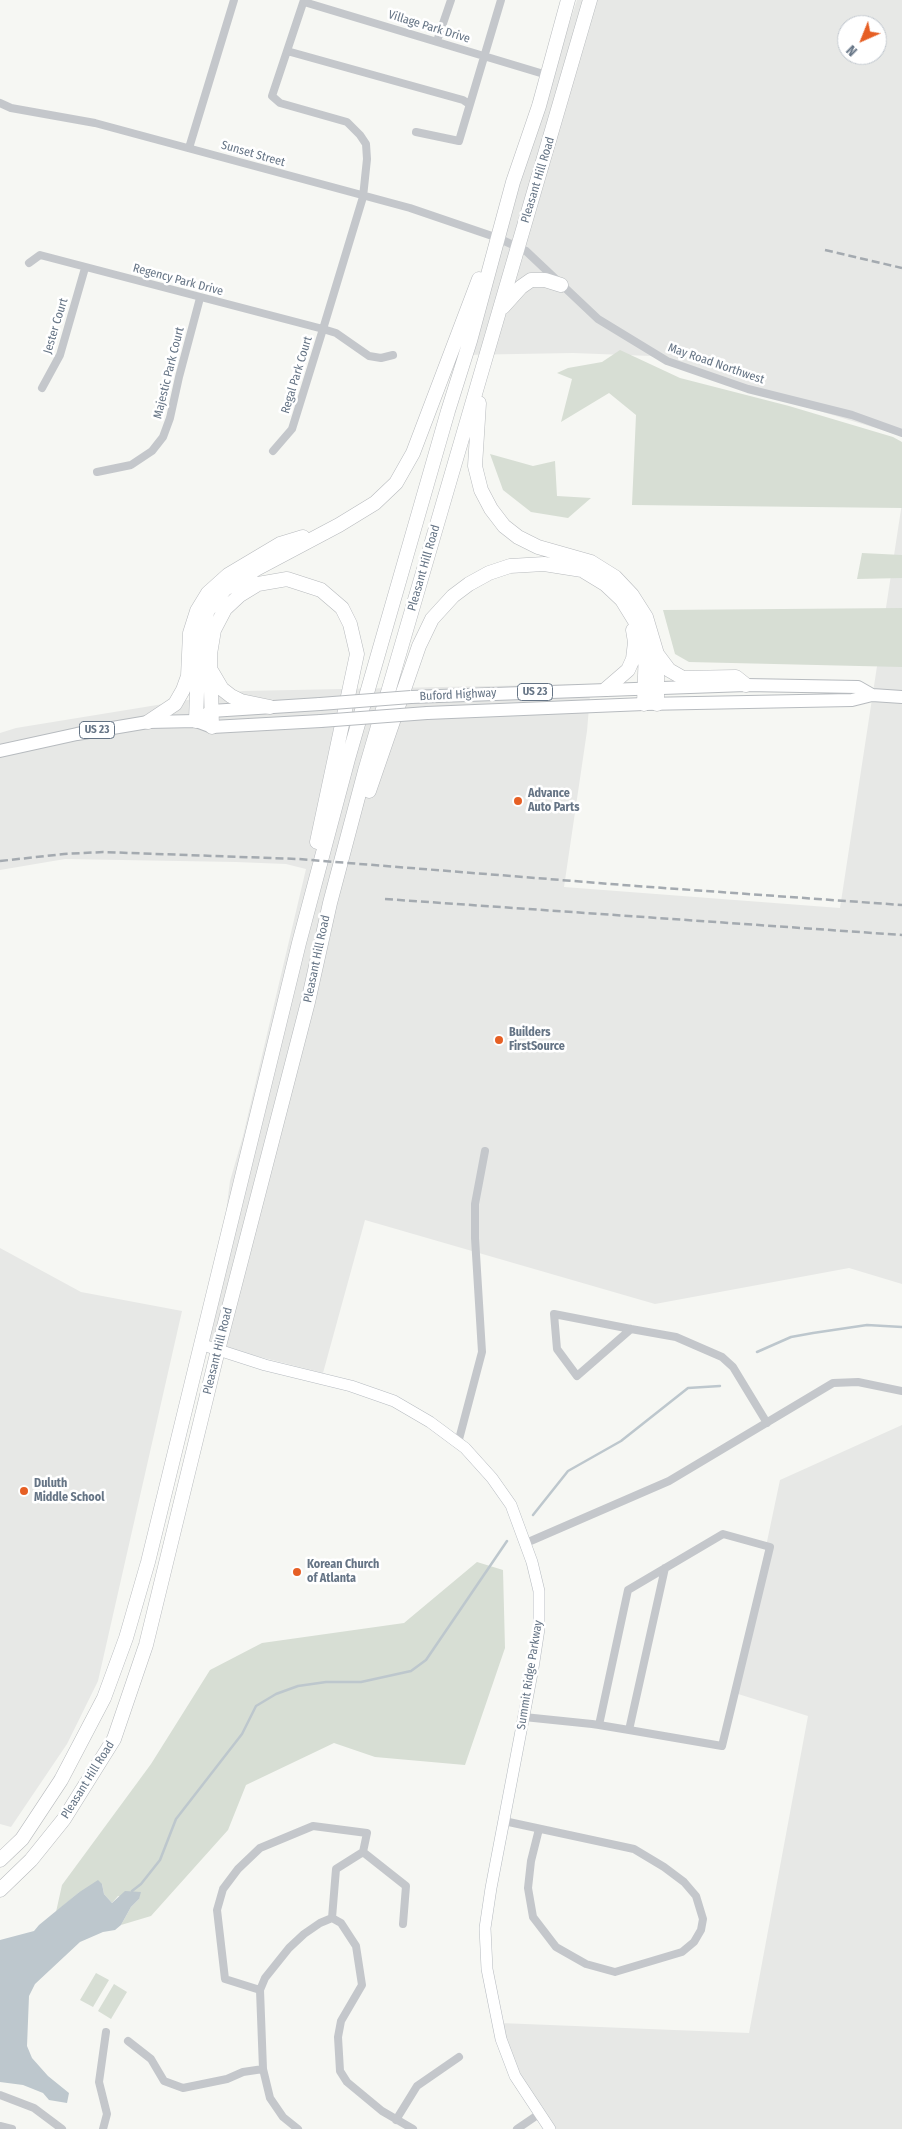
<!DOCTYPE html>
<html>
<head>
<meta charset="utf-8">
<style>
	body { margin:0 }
	#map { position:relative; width:902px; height:2129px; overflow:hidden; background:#f6f7f3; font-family:"Fira Sans Condensed",sans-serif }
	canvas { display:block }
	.north { position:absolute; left:837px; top:15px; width:50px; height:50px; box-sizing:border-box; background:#fff; border:1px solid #c1c7ce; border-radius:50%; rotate:224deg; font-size:14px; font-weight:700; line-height:20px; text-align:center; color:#657485 }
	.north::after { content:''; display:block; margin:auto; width:18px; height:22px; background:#e65f24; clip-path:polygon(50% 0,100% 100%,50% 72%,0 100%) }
</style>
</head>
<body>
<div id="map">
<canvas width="902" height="2129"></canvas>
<div class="north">N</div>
</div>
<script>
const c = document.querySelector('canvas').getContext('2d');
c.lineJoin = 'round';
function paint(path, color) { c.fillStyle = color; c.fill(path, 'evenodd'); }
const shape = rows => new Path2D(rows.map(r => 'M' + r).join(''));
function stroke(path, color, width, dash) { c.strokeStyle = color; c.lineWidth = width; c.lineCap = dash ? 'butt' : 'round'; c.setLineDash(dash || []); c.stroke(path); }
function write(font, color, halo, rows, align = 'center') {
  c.font = font + ' "Fira Sans Condensed",sans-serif'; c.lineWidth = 5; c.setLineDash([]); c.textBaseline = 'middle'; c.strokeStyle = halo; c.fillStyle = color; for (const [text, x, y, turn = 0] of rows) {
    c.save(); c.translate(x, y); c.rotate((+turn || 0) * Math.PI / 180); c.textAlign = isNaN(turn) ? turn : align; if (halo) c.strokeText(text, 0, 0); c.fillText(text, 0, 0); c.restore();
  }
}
const built = shape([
	[577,0,902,0,902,436,753,391,651,356,573,353,460,355],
	[847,25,877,25,877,55,847,55],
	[902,503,902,1284,849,1268,655,1304,365,1220,323,1373,209,1344,230,1181,243,1136,306,869,286,864,236,862,65,859,0,870,0,733,16,728,243,691,591,684,587,731,564,887,840,908],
	[0,1248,81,1292,182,1311,98,1681,67,1744,11,1827,0,1824],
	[902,1425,902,2129,556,2129,518,2076,500,2023,749,2033,808,1716,735,1693,780,1480]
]);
const green = shape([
	[620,350,680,378,789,406,893,437,902,442,902,508,632,505,636,415,609,393,561,422,572,379,557,373,568,368,602,362],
	[490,454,533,466,555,461,557,496,591,498,568,518,531,512,503,490],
	[862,553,902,555,902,578,857,579],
	[902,608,902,667,689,662,675,654,663,610],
	[477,1562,503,1570,505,1648,465,1765,375,1757,334,1743,246,1785,228,1830,151,1916,121,1925,131,1907,139,1899,118,1896,112,1903,104,1894,102,1884,78,1893,56,1912,62,1885,151,1764,210,1670,262,1643,404,1623],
	[96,1973,109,1980,93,2007,80,2000],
	[114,1984,127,1992,111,2019,98,2011]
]);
const water = shape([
	[98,1880,102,1884,104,1894,112,1903,125,1891,141,1892,139,1899,131,1907,121,1925,115,1930,103,1932,80,1942,35,1984,29,1996,27,2046,32,2058,48,2076,69,2093,67,2103,49,2100,43,2093,23,2085,0,2082,0,1940,34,1931,39,1925,78,1893]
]);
const stream = shape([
	[757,1352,791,1337,813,1333,867,1325,902,1327],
	[533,1515,568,1471,621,1441,688,1388,720,1386],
	[132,1891,141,1884,160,1860,176,1819,242,1734,256,1706,276,1694,298,1686,326,1682,361,1682,411,1671,426,1660,507,1541]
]);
const street = shape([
	[304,2,547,75],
	[437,41,451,0],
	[287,51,463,100,469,104],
	[0,103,11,108,95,123,410,208,498,238,526,251,598,319,667,361,748,389,852,415,902,433],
	[416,132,459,141,501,0],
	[189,148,234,0],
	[29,263,40,255,323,329,363,197,367,159,366,144,360,135,347,122,280,103,272,96,304,0],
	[42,388,60,355,85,268],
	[273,451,292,429,323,329,336,333,369,356,381,358,393,355],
	[97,472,131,465,152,451,163,437,170,418,179,377,200,298],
	[631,1329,577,1376,557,1349,554,1314,631,1329,676,1337,722,1357,733,1367,767,1423],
	[458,1443,482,1352,475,1238,475,1204,485,1151],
	[526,1543,669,1481,833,1383,858,1382,902,1391],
	[524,1717,592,1724,599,1725,629,1730,722,1746,770,1547,723,1534,628,1590,599,1725],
	[629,1730,665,1568],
	[504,1821,634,1849,664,1867,684,1882,696,1896,703,1919,701,1930,694,1942,682,1952,615,1972,586,1964,556,1947,533,1917,528,1888,531,1861,539,1829],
	[363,1852,406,1886,403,1924],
	[260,1990,225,1979,217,1910,223,1889,238,1869,260,1848,313,1826,367,1833,363,1852,336,1869,332,1918,341,1923,356,1946,362,1985,341,2021,338,2037,340,2071,347,2082,382,2111,413,2129],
	[128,2041,151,2059,164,2081,183,2088,227,2079,243,2072,263,2069],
	[0,2095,34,2108,62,2129],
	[396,2120,417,2086,459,2057],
	[0,2126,12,2129],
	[103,2129,107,2114,99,2082,106,2032],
	[298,2129,283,2117,270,2098,263,2069,260,1990,265,1978,289,1948,304,1934,320,1923,332,1918],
	[517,2129,539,2114]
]);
const secondary = shape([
	[203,1345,265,1365,351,1386,394,1401,430,1422,465,1448,492,1478,511,1505,532,1562,539,1591,539,1629,533,1668,491,1888,485,1928,487,1969,501,2039,515,2076,550,2129]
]);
const primary = shape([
	[411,697,746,685,858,687,872,695],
	[427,713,644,704,852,700,872,695,902,697],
	[204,716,211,711,320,704],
	[0,751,77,734,148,722,196,721,212,727,321,721]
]);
const highway = shape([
	[503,307,521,287,531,280,545,280,561,285],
	[479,403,475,466,481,490,491,509,504,526,518,537,538,547,591,562,615,577,632,595,646,617,657,654,657,704],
	[657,654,669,670,683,678,736,677,746,685],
	[212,672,222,689,231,696,241,701,270,707],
	[606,689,628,670,633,659,635,642,633,630],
	[196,721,199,634,208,610,225,589,256,569,339,525,375,503,396,483,413,453,479,279],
	[148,722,175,704,183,690,188,676,190,633,197,611,208,593,228,575,280,544,303,537],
	[212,727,210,654,214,630,225,609,240,595,258,584,287,579,321,590,342,608,350,624,357,654,317,842],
	[369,791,419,646,432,619,453,596,469,584,489,573,510,566,544,564,582,570,605,584,622,600,638,626,646,648,644,704],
	[0,1860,22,1839,61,1780,104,1698,126,1638,148,1562,299,943,348,759,448,411,470,341,513,182,539,106,568,0],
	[0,1890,31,1860,64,1819,114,1739,146,1645,218,1350,308,1002,330,903,365,771,590,0]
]);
const rail = shape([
	[825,250,902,268],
	[0,861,64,854,103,852,298,859,636,886,902,905],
	[385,899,902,935]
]);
const primaryBridge = shape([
	[320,704,411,697],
	[321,721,427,713]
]);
const markers = [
	[518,801,5,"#e65f24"],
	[499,1040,5,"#e65f24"],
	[24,1491,5,"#e65f24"],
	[297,1572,5,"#e65f24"]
];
const shields = [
	[535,692,35],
	[97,730,35]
];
const shieldNames = [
	["US 23",535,692],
	["US 23",97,730]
];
const streetNames = [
	["Village Park Drive",429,27,17],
	["Sunset Street",253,154,16],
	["Pleasant Hill Road",538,180,-73],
	["Regency Park Drive",178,280,15],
	["Jester Court",56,326,-73],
	["May Road Northwest",716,364,19],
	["Majestic Park Court",169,373,-76],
	["Regal Park Court",297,375,-73],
	["Pleasant Hill Road",424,568,-74],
	["Buford Highway",458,695,-3],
	["Pleasant Hill Road",317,959,-78],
	["Pleasant Hill Road",218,1351,-76],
	["Summit Ridge Parkway",530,1675,-81],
	["Pleasant Hill Road",88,1780,-58]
];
const poiNames = [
	["Advance",528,794],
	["Auto Parts",528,808],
	["Builders",509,1033],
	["FirstSource",509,1047],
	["Duluth",34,1484],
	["Middle School",34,1498],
	["Korean Church",307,1565],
	["of Atlanta",307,1579]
];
paint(built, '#e7e8e6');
paint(green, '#d7ded4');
paint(water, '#bdc7cd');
stroke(stream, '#bdc7cd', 2.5);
stroke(secondary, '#b6bbc0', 12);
stroke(primary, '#b7bbbf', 14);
stroke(highway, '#b7babd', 15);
stroke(street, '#c4c7cb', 8);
stroke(secondary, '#fff', 11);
stroke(primary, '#fff', 12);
stroke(highway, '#fff', 14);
stroke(rail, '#a4aab0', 2.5, [8, 4]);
stroke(primaryBridge, '#b7bbbf', 14, []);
stroke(primaryBridge, '#fff', 12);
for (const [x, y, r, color] of markers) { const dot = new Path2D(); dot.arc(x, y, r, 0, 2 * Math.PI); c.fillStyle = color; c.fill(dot); stroke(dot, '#fff', 2); }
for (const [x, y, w] of shields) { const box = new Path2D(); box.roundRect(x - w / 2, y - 8.5, w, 17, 4); c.fillStyle = '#fff'; c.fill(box); stroke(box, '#657485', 1); }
write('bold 11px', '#657485', null, shieldNames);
write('12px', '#657485', '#fff', streetNames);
write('bold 12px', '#657485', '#fff', poiNames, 'left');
</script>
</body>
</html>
